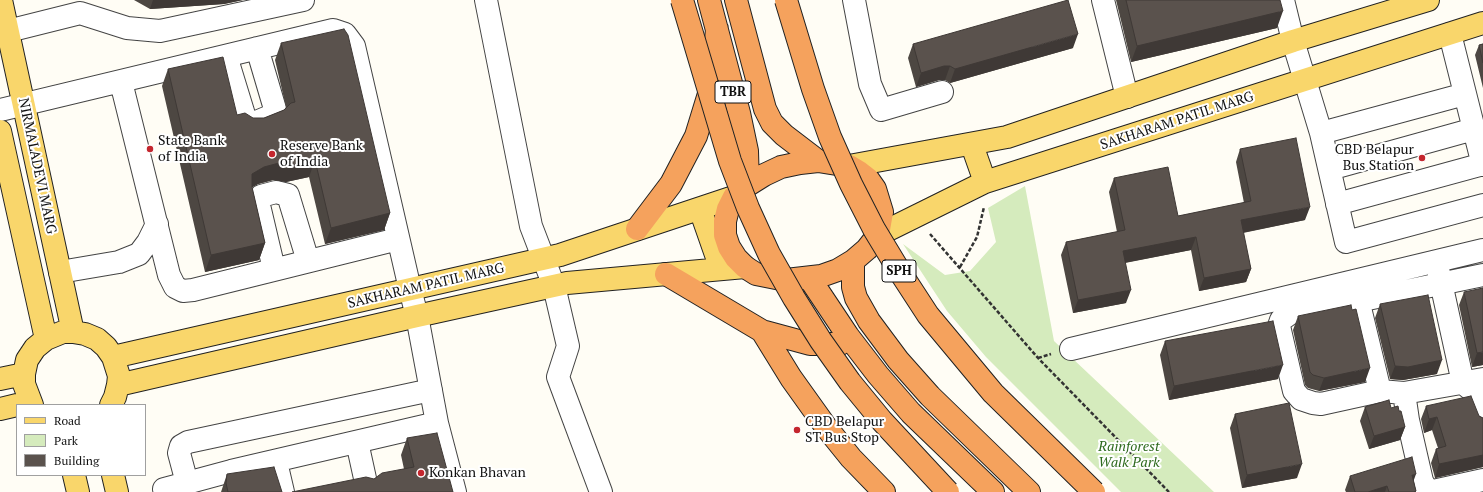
<!DOCTYPE html>
<html>
<head>
<meta charset="utf-8">
<style>
	body { margin:0 }
	#map { position:relative; width:1483px; height:492px; overflow:hidden; background:#fffdf5; font-family:"PT Serif",serif }
	canvas { display:block }
	.legend { position:absolute; left:16px; top:404px; width:130px; height:72px; box-sizing:border-box; background:#fff; border:1px solid #a0a0a0; margin:0; padding:5px 7px; list-style:none; font-size:12px; color:#111 }
	.legend li { display:flex; align-items:center; gap:8px; height:20px }
	.legend b { width:20px; border:1px solid #a0a0a0 }
</style>
</head>
<body>
<div id="map">
<canvas width="1483" height="492"></canvas>
<ul class="legend">
<li><b style="height:5px;background:#f9d66b"></b>Road</li>
<li><b style="height:11px;background:#d5ebbd"></b>Park</li>
<li><b style="height:11px;background:#5a524d"></b>Building</li>
</ul>
</div>
<script>
const c = document.querySelector('canvas').getContext('2d');
c.lineJoin = 'round';
function paint(path, color) { c.fillStyle = color; c.fill(path, 'evenodd'); }
const shape = rows => new Path2D(rows.map(r => 'M' + r).join(''));
function stroke(path, color, width, dash) { c.strokeStyle = color; c.lineWidth = width; c.lineCap = dash ? 'butt' : 'round'; c.setLineDash(dash || []); c.stroke(path); }
function write(font, color, halo, rows, align = 'center') {
  c.font = font + ' "PT Serif",serif'; c.lineWidth = 4; c.setLineDash([]); c.textBaseline = 'middle'; c.strokeStyle = halo; c.fillStyle = color; for (const [text, x, y, turn = 0] of rows) {
    c.save(); c.translate(x, y); c.rotate((+turn || 0) * Math.PI / 180); c.textAlign = isNaN(turn) ? turn : align; if (halo) c.strokeText(text, 0, 0); c.fillText(text, 0, 0); c.restore();
  }
}
const green = shape([
	[1025,186,1054,341,1214,492,1121,492,986,357,947,311,903,244,945,275,970,271,996,242,988,208]
]);
const path = shape([
	[930,234,1038,358,1169,492],
	[960,267,977,237,984,207],
	[1038,358,1051,354]
]);
const minor = shape([
	[486,0,531,226,554,286,568,346,558,377,601,492],
	[854,0,870,84,881,110,942,92],
	[1103,0,1127,97],
	[1283,0,1293,41,1321,133,1346,242,1483,205],
	[8,31,80,13,127,28,160,31,303,0],
	[1450,34,1483,165],
	[226,56,245,118,249,122,254,123,273,115,275,109,257,48],
	[121,82,169,275,175,287,183,291,193,290,398,239],
	[0,110,333,30,345,34,354,46,410,289,417,316,437,423,231,471,164,489,165,492],
	[1321,133,1465,94],
	[1330,169,1474,129],
	[1337,204,1483,164],
	[274,269,258,201,261,196,276,192,288,195,308,261],
	[1438,269,1463,383,1474,392,1483,421],
	[60,272,119,262,139,254,148,242,157,224],
	[1483,275,1358,301,1292,312,1281,320,1279,326,1294,391,1301,399,1313,403,1321,404,1380,391,1404,393,1483,379],
	[1355,287,1380,391],
	[1071,349,1483,250],
	[1404,393,1408,420,1422,481,1427,490,1433,491,1483,480],
	[437,423,455,492],
	[357,442,366,483],
	[276,462,283,492],
	[187,483,179,453,181,446,188,442,431,390]
]);
const major = shape([
	[1,0,73,332],
	[0,131,46,339],
	[972,145,985,182],
	[849,166,1007,137,1293,41,1428,0],
	[700,209,721,269],
	[878,235,985,182,1483,23],
	[113,357,560,255,734,197],
	[0,379,24,374],
	[118,385,417,316,567,283,745,267],
	[32,405,24,384,24,374,27,360,35,348,46,339,63,332,73,332,85,334,97,339,106,347,113,357,119,376,118,385,115,397,111,405],
	[0,409,17,405],
	[74,475,78,492],
	[113,475,117,492]
]);
const highway = shape([
	[709,0,739,113,747,151,748,185],
	[736,0,765,109,772,123,784,135,818,161],
	[818,161,849,166,859,172,868,179,875,189,882,212,878,235,867,249,853,261,838,270,821,276,786,280,756,274,745,267,736,258,729,247,725,235,725,221,728,209,734,197,748,185,764,175,781,167,800,163,818,161],
	[637,229,671,184,696,136,712,84,717,29],
	[853,261,853,287,856,298,869,321,898,360,930,396,1029,492],
	[666,274,762,331,810,344,840,344],
	[810,279,848,336,878,375,911,413,993,492],
	[762,331,791,378,826,427,851,458,884,492]
]);
const highwayBridge = shape([
	[682,0,730,161,748,208,769,254,794,298,821,341,850,382,882,421,948,492],
	[786,0,813,89,830,137,851,184,874,229,900,272,928,315,993,393,1094,492]
]);
const wall = shape([
	[134,0,243,0,224,4,150,9],
	[1116,0,1280,0,1277,28,1131,62],
	[281,43,390,213,384,230,325,244,309,177,286,182,273,180,258,184,252,187,265,243,259,260,205,272,162,86,168,69,237,115,253,118,264,118,284,110,286,107,275,60],
	[913,44,1073,48,950,83,945,80,939,80,916,87,908,58],
	[1483,44,1483,88,1475,55,1479,45],
	[1240,149,1305,220,1243,233,1251,269,1246,282,1199,291,1191,250,1125,263,1126,303,1073,313,1061,255,1066,242,1117,232,1109,192,1114,178,1178,216,1244,203,1236,162],
	[1464,292,1483,365,1472,367,1459,305],
	[1380,304,1437,374,1403,380,1390,379,1375,318],
	[1298,316,1365,382,1319,391,1308,388,1305,385,1293,330],
	[1165,341,1278,379,1169,400,1160,355],
	[1426,406,1479,416,1483,418,1483,467,1435,478,1431,463,1436,449,1438,448,1432,430,1424,433,1421,419],
	[1365,407,1391,408,1405,427,1400,440,1369,449,1360,421],
	[1235,414,1297,478,1242,488,1230,428],
	[407,438,453,492,374,479,404,469,401,455],
	[227,474,282,492,221,492],
	[1350,476,1414,482,1416,491,1416,492,1346,492,1345,490]
]);
const shadedWall = shape([
	[153,0,243,0,224,4,150,9],
	[1283,11,1277,28,1131,62,1137,46],
	[1078,34,1073,48,950,83,955,69],
	[944,66,950,66,945,80,939,80,916,87,921,73],
	[315,160,309,177,286,182,273,180,258,184,246,191,252,174,264,167,279,163],
	[1310,207,1305,220,1236,234,1241,220],
	[390,213,384,230,325,244,331,228],
	[1196,237,1191,250,1118,264,1123,251],
	[265,243,259,260,205,272,211,255],
	[1251,269,1246,282,1199,291,1204,278],
	[1131,290,1126,303,1073,313,1078,300],
	[1483,352,1483,365,1472,367,1477,353],
	[1442,360,1437,374,1403,380,1390,379,1395,366],
	[1283,365,1278,379,1169,400,1174,386],
	[1370,368,1365,382,1319,391,1324,378],
	[1437,417,1432,430,1424,433,1429,419],
	[1405,427,1400,440,1369,449,1374,436],
	[1483,455,1483,467,1435,478,1439,464],
	[1302,464,1297,478,1242,488,1247,475],
	[1416,474,1411,488,1412,475],
	[1387,486,1385,492,1368,492]
]);
const building = shape([
	[1068,0,1078,34,955,69,950,66,944,66,921,73,913,44,1068,0],
	[1126,0,1280,0,1283,11,1137,46,1126,0],
	[344,29,348,35,390,213,331,228,315,160,293,165,279,163,264,167,252,174,252,187,265,243,211,255,168,69,223,57,237,115,245,113,253,118,264,118,284,110,291,103,295,102,281,43,344,29],
	[1483,44,1483,63,1479,45,1483,44],
	[1296,138,1310,207,1241,220,1251,269,1204,278,1196,237,1123,251,1131,290,1078,300,1066,242,1125,230,1114,178,1168,167,1178,216,1251,201,1240,149,1296,138],
	[1483,288,1483,352,1477,353,1464,292,1483,288],
	[1428,295,1442,360,1408,367,1395,366,1380,304,1428,295],
	[1351,305,1352,310,1356,309,1370,368,1324,378,1313,375,1310,372,1298,316,1351,305],
	[1273,321,1283,365,1174,386,1165,341,1273,321],
	[1471,396,1479,416,1483,418,1483,455,1439,464,1436,449,1446,446,1437,417,1429,419,1426,406,1471,396],
	[1389,400,1391,408,1398,406,1399,411,1401,411,1405,427,1374,436,1365,407,1389,400],
	[1289,403,1302,464,1247,475,1235,414,1289,403],
	[437,433,453,492,292,492,366,477,374,479,382,473,414,467,407,438,437,433],
	[1412,457,1416,474,1412,475,1416,491,1414,492,1389,492,1387,486,1368,492,1355,492,1350,476,1412,457],
	[274,467,282,492,228,492,226,483,227,474,274,467]
]);
const markers = [
	[150,149,4,"#c4262e"],
	[272,154,4,"#c4262e"],
	[1422,158,4,"#c4262e"],
	[797,430,4,"#c4262e"],
	[421,473,4,"#c4262e"]
];
const shields = [
	[733,92,36],
	[899,271,34]
];
const shieldNames = [
	["TBR",733,92],
	["SPH",899,271]
];
const streetNames = [
	["SAKHARAM PATIL MARG",1177,121,-18],
	["NIRMALADEVI MARG",37,166,78],
	["SAKHARAM PATIL MARG",426,286,-13]
];
const poiNames = [
	["State Bank",158,141],
	["of India",158,157],
	["Reserve Bank",280,146],
	["of India",280,162],
	["CBD Belapur",1414,150,"right"],
	["Bus Station",1414,166,"right"],
	["CBD Belapur",805,422],
	["ST Bus Stop",805,438],
	["Konkan Bhavan",429,473]
];
const parkNames = [
	["Rainforest",1129,447],
	["Walk Park",1129,463]
];
paint(green, '#d5ebbd');
stroke(minor, '#444', 24);
stroke(major, '#222', 24);
stroke(highway, '#222', 24);
stroke(path, '#333', 2.5, [4, 2]);
stroke(minor, '#fff', 22);
stroke(major, '#f9d66b', 22);
stroke(highway, '#f5a25d', 22);
stroke(highwayBridge, '#222', 24, []);
stroke(highwayBridge, '#f5a25d', 22);
paint(wall, '#4d4742');
paint(shadedWall, '#3f3936');
paint(building, '#5a524d');
stroke(building, '#3f3936', 1);
for (const [x, y, r, color] of markers) { const dot = new Path2D(); dot.arc(x, y, r, 0, 2 * Math.PI); c.fillStyle = color; c.fill(dot); stroke(dot, '#fff', 1.5); }
for (const [x, y, w] of shields) { const box = new Path2D(); box.roundRect(x - w / 2, y - 11, w, 22, 3); c.fillStyle = '#fff'; c.fill(box); stroke(box, '#111', 1); }
write('bold 13px', '#111', null, shieldNames);
write('14px', '#111', '#fff', streetNames);
write('14px', '#111', '#fff', poiNames, 'left');
write('italic 14px', '#2f6b1f', '#fff', parkNames);
</script>
</body>
</html>
